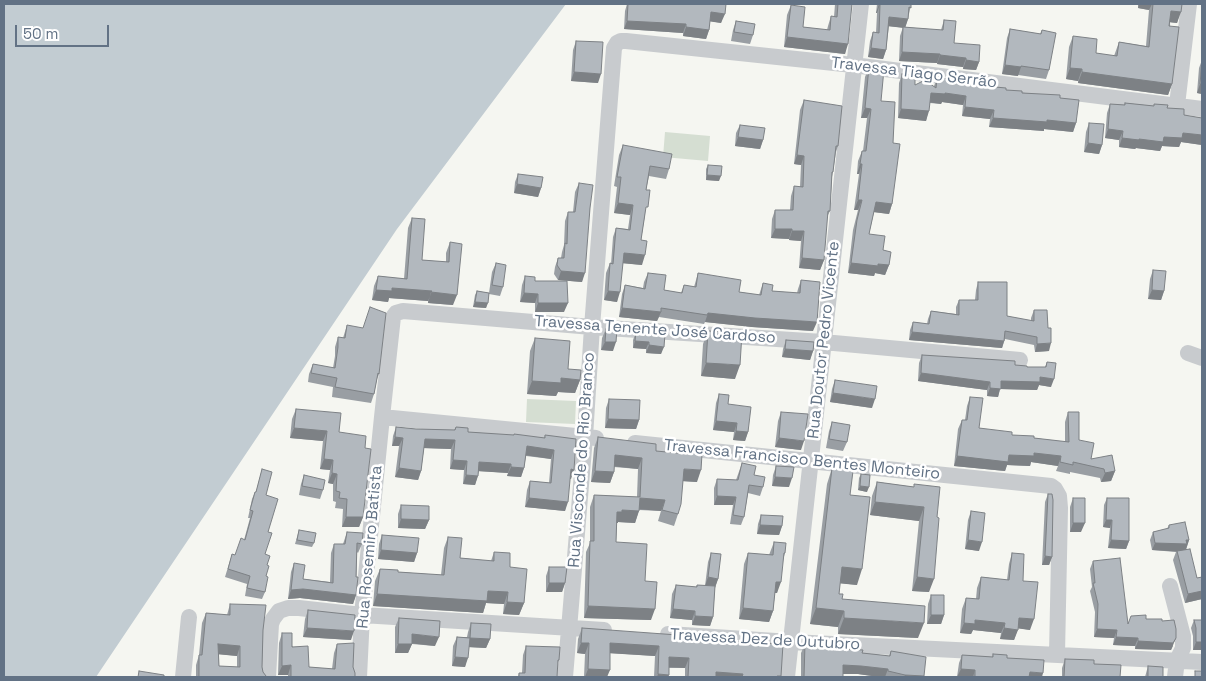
<!DOCTYPE html>
<html>
<head>
<meta charset="utf-8">
<style>
	body { margin:0 }
	#map { position:relative; width:1206px; height:681px; overflow:hidden; background:#f5f6f1; font-family:"Space Grotesk",sans-serif }
	canvas { display:block }
	.frame { position:absolute; inset:0; border:5px solid #627285; pointer-events:none }
	.scale { position:absolute; left:15px; top:25px; width:94px; height:22px; box-sizing:border-box; border:2px solid #627285; border-top:0; padding-left:6px; font-size:15px; line-height:18px; white-space:nowrap; color:#627285; -webkit-text-stroke:4px #fff; paint-order:stroke }
</style>
</head>
<body>
<div id="map">
<canvas width="1206" height="681"></canvas>
<div class="frame"></div>
<div class="scale">50 m</div>
</div>
<script>
const c = document.querySelector('canvas').getContext('2d');
c.lineJoin = 'round';
function paint(path, color) { c.fillStyle = color; c.fill(path, 'evenodd'); }
const shape = rows => new Path2D(rows.map(r => 'M' + r).join(''));
function stroke(path, color, width, dash) { c.strokeStyle = color; c.lineWidth = width; c.lineCap = dash ? 'butt' : 'round'; c.setLineDash(dash || []); c.stroke(path); }
function write(font, color, halo, rows, align = 'center') {
  c.font = font + ' "Space Grotesk",sans-serif'; c.lineWidth = 5; c.setLineDash([]); c.textBaseline = 'middle'; c.strokeStyle = halo; c.fillStyle = color; for (const [text, x, y, turn = 0] of rows) {
    c.save(); c.translate(x, y); c.rotate((+turn || 0) * Math.PI / 180); c.textAlign = isNaN(turn) ? turn : align; if (halo) c.strokeText(text, 0, 0); c.fillText(text, 0, 0); c.restore();
  }
}
const green = shape([
	[665,132,710,136,708,161,663,157],
	[527,399,576,401,575,424,526,422]
]);
const water = shape([
	[4,4,566,4,397,229,96,677,4,677]
]);
const minor = shape([
	[1177,105,1189,4],
	[1188,353,1202,358],
	[382,417,596,438],
	[635,443,1051,486,1055,489,1059,496,1060,508,1057,654],
	[1170,586,1183,636,1183,648,1177,660,1175,677],
	[668,634,791,642,1202,662],
	[183,677,189,617],
	[268,677,271,624,273,619,279,611,288,608,299,608,362,615,604,630],
	[359,677,362,615,382,417,393,317,396,313,403,311,592,327,823,342,1020,360],
	[565,677,585,437,592,327,614,48,617,43,621,41,626,41,853,65,1202,109],
	[787,677,861,4]
]);
const wall = shape([
	[627,4,726,4,721,23,710,21,709,30,706,39,683,36,683,33,624,29,625,11],
	[835,4,852,4,845,54,784,47,787,15,791,5,803,27,827,30,828,26,831,16,834,17],
	[877,4,911,4,908,19,905,28,889,26,886,50,883,59,868,57,870,41,873,32,876,33,877,13,876,13],
	[1138,4,1182,4,1177,23,1170,22,1172,84,1168,95,1078,83,1078,81,1066,79,1069,47,1073,36,1096,53,1114,56,1119,42,1146,46,1149,10,1138,8],
	[944,20,954,43,979,62,976,70,963,69,963,67,937,64,937,63,899,61,900,36,903,27,941,30],
	[736,21,753,35,750,44,731,41,733,30],
	[1010,29,1040,34,1042,30,1049,70,1046,79,1018,75,1018,76,1002,74,1007,38],
	[576,41,598,83,571,81,573,50],
	[1202,60,1202,94,1197,93,1199,68],
	[869,67,881,101,893,143,892,204,889,214,874,212,869,234,883,250,889,265,885,275,875,273,874,276,848,273,853,230,858,210,854,210,859,174,857,174,858,161,862,151,863,151,867,118,861,118,865,77],
	[902,74,915,85,934,86,937,78,963,84,1060,98,1076,123,1073,132,1044,129,1044,131,989,127,990,119,962,116,963,105,942,102,941,104,930,103,926,121,898,118,899,83],
	[804,100,838,146,836,152,833,172,832,177,830,211,827,217,824,260,820,270,799,268,801,241,789,240,789,239,771,238,772,219,775,210,790,210,791,196,794,186,800,187,801,165,794,164,800,110],
	[1125,103,1154,106,1154,104,1184,115,1202,118,1202,145,1181,142,1179,147,1162,146,1160,151,1136,148,1135,149,1119,147,1119,140,1105,138,1107,113,1110,104,1124,105],
	[1089,123,1102,145,1099,154,1084,152,1086,132],
	[740,125,763,140,760,149,735,146,736,133],
	[623,145,669,169,666,179,649,176,646,190,645,215,641,240,642,265,623,263,617,302,604,300,606,273,610,263,611,264,613,237,616,228,628,229,630,215,614,213,617,187,614,186,619,155],
	[708,165,719,181,706,180,706,169],
	[518,174,541,188,538,197,514,193,515,182],
	[579,183,590,208,582,282,558,280,554,274,555,267,558,258,561,258,562,252,564,245,565,221,568,212,573,212,575,192],
	[412,218,422,260,446,262,446,253,450,242,453,305,428,303,428,301,389,298,388,302,372,300,374,286,378,276,404,279,408,228],
	[496,263,503,287,500,296,489,294,486,308,473,307,475,295,477,291,489,293,492,272],
	[1153,270,1164,291,1161,300,1148,299,1150,279],
	[648,273,664,290,681,293,684,285,694,287,698,273,739,292,759,295,763,283,772,291,797,293,798,289,801,280,813,331,752,327,705,322,704,324,659,317,657,321,619,317,622,294,625,285,643,288,644,282],
	[525,276,564,312,535,312,535,303,520,302,522,285],
	[978,282,1007,316,1031,321,1031,318,1034,310,1049,351,1035,352,1034,345,1005,339,1002,348,909,340,910,330,913,322,927,324,928,319,931,311,956,314,956,307,959,300,975,300,976,290],
	[347,325,379,374,377,379,374,394,371,403,332,397,333,387,308,382,309,374,313,364,333,368,335,356,335,347,338,337,343,338],
	[606,329,613,351,601,350,602,338],
	[708,331,735,379,701,376,703,344],
	[636,332,665,334,661,354,646,353,646,349,633,348,633,340],
	[535,338,580,380,575,393,558,392,556,396,527,394,530,351],
	[786,340,813,351,810,360,782,357,783,349],
	[922,355,1027,367,1045,367,1047,362,1051,387,1039,385,1037,390,1000,389,998,397,987,396,987,390,918,381,919,363],
	[835,380,872,408,830,402,832,389],
	[719,394,728,404,748,432,745,441,733,440,734,432,713,430,716,403],
	[970,397,979,428,1012,435,1065,442,1065,422,1068,412,1079,440,1091,459,1115,471,1111,481,1101,482,1100,478,1070,472,1070,474,1056,471,1058,466,1031,462,1030,466,1007,465,1005,471,954,466,958,429,962,420,965,420,967,406],
	[609,399,639,420,636,429,605,428,606,408],
	[296,409,339,432,365,448,363,517,359,527,342,527,343,509,335,508,336,502,333,501,333,484,328,483,330,470,320,469,323,441,290,438,292,419],
	[781,412,801,450,775,447,778,421],
	[832,422,847,442,843,451,826,448,829,431],
	[396,427,416,429,454,430,456,427,468,432,544,438,545,435,571,479,570,479,565,511,525,507,527,490,530,481,549,483,551,459,526,456,524,468,521,477,507,476,508,473,479,471,475,485,463,484,464,470,450,469,451,449,424,448,421,471,418,480,395,477,399,446,392,446,393,436],
	[598,437,656,451,697,482,683,481,678,514,674,526,658,521,661,511,639,510,635,523,618,522,617,523,616,542,645,581,651,620,584,618,586,552,590,543,590,507,594,495,637,497,638,469,614,467,614,472,610,483,591,482,594,448],
	[742,463,754,475,763,487,760,496,748,493,744,517,741,525,730,524,733,505,714,505,714,488,717,479,736,480],
	[776,466,789,487,772,486,773,475],
	[832,468,850,495,857,585,840,583,839,594,842,599,918,638,838,634,838,627,810,624,827,484],
	[262,469,266,495,268,532,265,554,267,565,265,592,262,599,245,596,247,584,225,577,232,554,235,555,244,540,250,518,248,518,252,499,255,492,256,492],
	[861,474,867,492,858,490,859,478],
	[304,475,323,490,320,499,299,495,301,484],
	[877,482,914,487,914,484,937,517,929,592,912,591,919,521,870,515,872,496],
	[1048,494,1052,557,1049,565,1042,565,1045,502],
	[1073,498,1081,532,1070,532,1070,507],
	[1107,498,1129,541,1126,549,1108,548,1110,528,1103,527,1104,505],
	[401,505,429,520,425,529,398,528,398,514],
	[971,511,979,551,965,549,968,520],
	[761,515,782,526,779,535,757,534,758,524],
	[1169,525,1189,540,1186,550,1197,578,1202,577,1202,599,1185,603,1173,560,1176,552,1152,550,1150,540,1153,532,1167,529],
	[299,530,314,543,312,547,295,544],
	[347,532,362,544,358,553,357,552,356,595,353,604,300,598,288,599,291,572,294,563,303,579,330,582,331,553,334,544,343,544],
	[382,535,417,553,414,562,378,559,379,544],
	[448,537,460,558,491,561,494,552,510,567,524,603,519,615,503,614,504,604,486,603,483,613,373,606,375,581,380,569,398,572,441,575,444,548],
	[774,542,785,553,783,560,777,593,775,593,773,611,769,622,739,619,744,564,748,553,769,555],
	[711,553,718,579,715,587,713,617,710,626,692,625,692,620,670,618,672,594,676,585,696,587,697,585,705,586,708,562],
	[1012,553,1023,581,1030,630,1018,628,1014,640,1000,639,1001,633,973,630,971,634,960,633,962,609,966,598,976,599,977,588,981,577,1007,580,1009,564],
	[1093,561,1128,624,1146,619,1162,621,1173,646,1171,650,1135,649,1135,646,1113,645,1114,638,1094,637,1095,612,1090,591,1092,587,1090,569],
	[549,567,565,583,562,592,546,592,546,576],
	[931,595,944,615,941,624,927,624,928,604],
	[230,604,263,630,262,667,263,672,266,677,196,677,196,665,199,655,202,623,206,613,227,615],
	[219,654,237,656,237,667,219,666],
	[308,610,351,640,303,637,305,619],
	[399,618,435,646,412,644,408,653,395,653,395,627],
	[1194,620,1202,620,1202,650,1193,650,1193,636,1191,628],
	[471,623,490,639,486,648,469,647,465,667,452,666,453,646,457,637,467,637,468,632],
	[582,628,704,641,729,641,780,677,685,677,685,668,669,668,668,677,654,677,655,656,610,653,607,677,584,677,585,654,577,653,578,639],
	[282,633,309,667,332,669,334,653,337,644,353,667,355,677,288,677,288,675,278,675,279,643],
	[805,644,821,648,889,656,891,651,924,677,879,677,858,674,843,674,843,677,801,677,801,653],
	[526,646,559,660,557,664,557,677,518,677,519,673,522,673,523,655],
	[993,654,1007,658,1042,677,957,677,959,663,962,655,992,657],
	[1065,659,1094,664,1120,677,1062,677,1062,668],
	[1148,666,1163,677,1145,677]
]);
const shadedWall = shape([
	[879,4,880,4,877,13,876,13],
	[1139,4,1152,4,1149,10,1138,8],
	[1171,11,1181,12,1177,23,1167,22],
	[711,12,725,14,721,23,707,21],
	[889,17,908,19,905,28,886,26],
	[627,21,686,24,683,33,624,29],
	[686,27,709,30,706,39,683,36],
	[787,37,848,44,845,54,784,47],
	[871,48,886,50,883,59,868,57],
	[902,52,940,54,937,63,899,61],
	[940,55,966,58,963,67,937,64],
	[966,60,979,62,976,70,963,69],
	[1005,65,1021,67,1018,76,1002,74],
	[1070,68,1082,69,1078,81,1066,79],
	[574,72,601,74,598,83,571,81],
	[1082,72,1172,84,1168,95,1078,83],
	[1200,84,1202,84,1202,94,1197,93],
	[931,93,945,93,966,96,963,105,942,102,941,104,927,102],
	[965,107,994,110,990,119,962,116],
	[865,108,871,109,867,118,861,118],
	[901,109,929,111,926,121,898,118],
	[993,118,1047,120,1076,123,1073,132,1044,129,1044,131,989,127],
	[1108,129,1123,131,1119,140,1105,138],
	[1183,133,1202,135,1202,145,1181,142,1179,147,1162,146,1160,151,1136,148,1135,149,1119,147,1122,138,1139,139,1164,137],
	[738,137,763,140,760,149,735,146],
	[1088,143,1102,145,1099,154,1084,152],
	[797,155,804,156,801,165,794,164],
	[860,164,862,164,859,174,857,174],
	[707,175,721,176,719,181,706,180],
	[517,184,541,188,538,197,514,193],
	[858,200,862,200,858,210,854,210],
	[876,202,892,204,889,214,873,212],
	[618,203,633,205,630,215,614,213],
	[775,229,792,229,789,239,771,238],
	[792,231,804,231,801,241,789,240],
	[624,253,645,255,642,265,620,263],
	[802,258,824,260,820,270,799,268],
	[851,263,878,264,889,265,885,275,875,273,874,276,848,273],
	[561,271,585,273,582,282,558,280],
	[392,288,432,291,428,301,389,298,388,302,372,300,376,290],
	[1152,290,1164,291,1161,300,1148,299],
	[608,291,620,292,617,302,604,300],
	[431,292,457,295,453,305,428,303],
	[524,293,538,294,535,303,520,302],
	[475,302,488,303,486,308,473,307],
	[538,303,568,303,564,312,535,312],
	[622,308,661,312,657,321,619,317],
	[708,313,817,322,813,331,752,327,705,322],
	[912,332,1004,341,1002,348,909,340],
	[635,341,649,342,646,349,633,348],
	[605,342,616,342,613,351,601,350],
	[1051,343,1049,351,1035,352,1037,344],
	[649,345,664,347,661,354,646,353],
	[785,349,813,351,810,360,782,357],
	[706,363,740,365,735,379,701,376],
	[921,373,990,382,987,390,918,381],
	[1040,377,1054,379,1051,387,1039,385,1037,390,1000,389,998,397,987,396,990,388,1001,381],
	[561,378,580,380,575,393,558,392,556,396,527,394,532,381],
	[833,393,875,399,872,408,830,402],
	[608,419,639,420,636,429,605,428],
	[716,421,737,423,734,432,713,430],
	[294,428,327,431,323,441,290,438],
	[736,431,748,432,745,441,733,440],
	[395,437,403,438,399,446,392,446],
	[779,438,804,441,801,450,775,447],
	[425,439,455,440,451,449,422,448],
	[527,446,554,450,551,459,524,455],
	[1034,453,1061,456,1058,466,1031,462,1030,466,1007,465,1005,471,954,466,957,456,1009,455],
	[615,455,642,458,638,469,611,466],
	[324,459,333,460,330,470,320,469],
	[453,460,467,461,464,470,450,469],
	[479,462,511,464,508,473,476,471],
	[511,467,524,468,521,477,507,476],
	[399,468,421,471,418,480,395,477],
	[571,469,574,470,571,479,568,478],
	[684,469,701,470,697,482,680,481],
	[595,471,614,472,610,483,591,482],
	[1115,471,1111,481,1101,482,1105,473],
	[332,473,337,474,333,484,328,483],
	[466,475,478,476,475,485,463,484],
	[775,477,792,478,789,487,772,486],
	[860,486,869,487,867,492,858,490],
	[717,496,736,497,733,505,714,505],
	[529,498,568,502,565,511,525,507],
	[640,498,665,500,661,511,636,509],
	[875,502,924,507,919,521,870,515],
	[622,510,639,511,635,523,618,522,618,523,613,523,617,512],
	[346,517,363,517,359,527,342,527],
	[401,519,429,520,425,529,398,528],
	[1106,520,1112,520,1110,528,1103,527],
	[1073,523,1085,523,1081,532,1070,532],
	[760,525,782,526,779,535,757,534],
	[968,540,982,542,979,551,965,549],
	[1111,540,1129,541,1126,549,1108,548],
	[1189,540,1185,552,1152,550,1155,543],
	[381,550,417,553,414,562,378,559],
	[1045,556,1052,557,1049,565,1042,565],
	[842,567,862,569,857,585,836,583],
	[708,577,718,579,715,588,705,586],
	[917,577,934,579,929,592,912,591],
	[776,582,781,582,777,593,772,593],
	[549,583,565,583,562,592,546,592],
	[303,589,356,595,353,604,300,598,288,599,291,590],
	[488,591,508,592,504,604,486,603,483,613,373,606,377,594],
	[1202,591,1202,599,1185,603,1188,594],
	[507,602,524,603,519,615,503,614],
	[588,606,655,609,651,620,584,618],
	[743,608,773,611,769,622,739,619],
	[816,608,844,611,838,627,810,624],
	[673,609,695,611,692,620,670,618],
	[931,615,944,615,941,624,927,624],
	[695,616,713,617,710,626,692,625],
	[844,618,924,623,918,638,838,634],
	[1019,618,1034,619,1030,630,1015,628],
	[975,620,1005,623,1001,633,973,630,971,634,960,633,964,623],
	[307,628,354,631,351,640,303,637],
	[1004,628,1018,630,1014,640,1000,639],
	[1097,629,1117,630,1114,638,1094,637],
	[412,634,439,637,435,646,408,643],
	[1116,637,1138,638,1135,646,1113,645],
	[470,638,490,639,486,648,467,647],
	[1176,638,1171,650,1135,649,1138,641],
	[1196,642,1202,642,1202,650,1193,650],
	[581,643,589,643,585,654,577,653],
	[610,643,659,646,655,656,606,653],
	[218,644,240,646,237,656,215,654],
	[398,644,412,644,408,653,395,653],
	[455,657,468,658,465,667,452,666],
	[669,657,689,658,685,668,665,667],
	[291,665,288,675,278,675,282,666],
	[843,665,861,666,888,669,885,677,879,677,858,674,840,674],
	[588,669,610,670,607,677,585,677],
	[961,669,975,670,973,677,957,677],
	[716,672,743,674,742,677,714,677],
	[1030,672,1043,673,1042,677,1028,677],
	[658,674,669,675,668,677,657,677],
	[905,675,924,676,924,677,904,677]
]);
const building = shape([
	[628,4,726,4,725,14,711,12,709,30,686,27,686,24,627,21,628,4],
	[838,4,852,4,848,44,787,37,791,5,805,7,803,27,830,30,831,16,837,17,838,4],
	[879,4,911,4,911,8,909,7,908,19,889,17,886,50,871,48,873,32,879,33,880,4,879,4],
	[1153,4,1182,4,1181,12,1171,11,1169,26,1179,27,1172,84,1082,72,1082,69,1070,68,1073,36,1097,39,1096,53,1117,56,1119,42,1149,47,1153,4],
	[944,20,956,21,954,43,980,45,979,62,966,60,966,58,940,55,940,54,902,52,903,27,943,30,944,20],
	[736,21,755,24,753,35,734,32,736,21],
	[1010,29,1041,34,1042,30,1056,33,1049,70,1021,66,1021,67,1005,65,1010,29],
	[576,41,603,42,601,74,574,72,576,41],
	[1202,62,1202,84,1200,84,1202,62],
	[869,67,884,69,881,101,895,102,893,143,900,144,892,204,876,202,869,234,885,236,883,250,891,252,889,265,878,264,878,266,851,263,857,220,862,200,858,200,862,164,860,164,862,151,866,151,871,109,865,108,869,67],
	[902,74,915,75,915,85,925,80,936,88,937,78,950,79,964,81,963,84,1006,88,1006,90,1022,91,1022,93,1060,95,1060,98,1079,100,1076,123,1047,120,1047,122,993,118,994,110,965,107,966,96,945,93,945,94,931,93,929,111,901,109,902,74],
	[804,100,842,106,838,146,836,146,833,172,832,172,830,211,828,211,824,260,802,258,804,231,792,231,792,229,775,229,775,210,793,210,794,186,803,187,804,156,797,155,804,100],
	[1125,103,1154,106,1154,104,1168,105,1167,108,1184,109,1184,115,1202,118,1202,135,1183,133,1182,138,1164,137,1163,142,1139,139,1139,140,1122,138,1123,131,1108,129,1110,104,1125,105,1125,103],
	[1089,123,1104,124,1102,145,1088,143,1089,123],
	[740,125,765,128,763,140,738,137,740,125],
	[623,145,672,154,669,169,650,166,646,190,650,190,648,207,646,207,641,240,647,241,645,255,624,253,620,292,608,291,610,263,613,264,616,228,630,230,633,205,618,203,621,177,617,177,623,145],
	[708,165,722,166,721,176,707,175,708,165],
	[518,174,543,177,541,188,517,184,518,174],
	[579,183,593,185,590,208,585,273,561,271,557,265,558,258,564,258,565,243,567,244,568,212,575,212,579,183],
	[412,218,425,219,422,260,449,262,450,242,462,244,457,295,431,292,432,291,392,288,392,291,376,290,378,276,407,279,412,218],
	[496,263,506,265,503,287,492,285,496,263],
	[1153,270,1166,271,1164,291,1152,290,1153,270],
	[648,273,666,275,664,290,682,293,684,285,696,287,698,273,741,280,739,292,761,295,763,283,773,285,772,291,800,293,801,280,820,282,817,322,755,318,708,313,707,315,661,308,661,312,622,308,625,285,645,289,648,273],
	[525,276,535,277,535,281,567,281,568,303,538,303,538,294,524,293,525,276],
	[978,282,1007,282,1007,316,1034,321,1034,310,1047,310,1048,328,1051,328,1051,343,1037,344,1037,337,1005,331,1004,341,912,332,913,322,929,324,931,311,959,315,959,300,978,300,978,282],
	[477,291,489,293,488,303,475,302,477,291],
	[370,307,386,313,379,374,378,373,374,394,335,387,337,378,311,373,313,364,335,368,338,347,338,337,345,338,347,325,363,328,370,307],
	[606,329,617,329,616,342,605,342,606,329],
	[708,331,742,333,740,365,706,363,708,331],
	[636,332,665,334,664,347,649,345,649,342,635,341,636,332],
	[535,338,570,341,568,369,581,370,580,380,561,378,561,383,532,381,535,338],
	[786,340,814,342,813,351,785,349,786,340],
	[922,355,1015,361,1015,365,1027,366,1027,367,1046,367,1047,362,1056,363,1054,379,1040,377,1040,382,1001,381,1001,389,990,388,990,382,921,373,922,355],
	[835,380,877,386,875,399,833,393,835,380],
	[719,394,729,395,728,404,751,407,748,432,736,431,737,423,716,421,719,394],
	[970,397,983,398,979,428,1012,432,1012,435,1034,436,1034,438,1069,442,1068,412,1079,412,1079,440,1094,443,1091,459,1112,455,1115,471,1105,473,1104,469,1073,462,1073,465,1060,462,1061,456,1034,453,1034,456,1009,455,1008,462,957,456,962,420,967,420,970,397],
	[609,399,640,400,639,420,608,419,609,399],
	[296,409,341,413,339,432,366,436,365,448,371,449,363,517,346,517,347,499,339,498,340,492,336,491,337,474,332,473,333,460,324,459,327,431,294,428,296,409],
	[781,412,808,414,804,441,779,438,781,412],
	[832,422,850,425,847,442,829,439,832,422],
	[396,427,416,429,455,430,456,427,468,428,468,432,514,435,514,434,545,438,545,435,576,439,574,470,571,469,568,502,529,498,530,481,551,483,554,450,527,446,524,468,511,467,511,464,479,462,478,476,466,475,467,461,453,460,455,440,425,439,421,471,399,468,403,438,395,437,396,427],
	[598,437,656,444,656,451,688,454,688,453,702,454,701,470,684,469,681,504,678,514,662,510,665,500,640,498,639,511,622,510,622,512,617,512,616,542,647,544,645,581,657,582,655,609,588,606,590,541,594,541,594,495,640,497,642,458,615,455,614,472,595,471,598,437],
	[742,463,756,466,754,475,765,477,763,487,749,485,744,517,733,515,736,497,717,496,717,479,738,480,742,463],
	[776,466,794,467,792,478,775,477,776,466],
	[832,468,853,471,850,495,870,497,862,569,842,567,839,594,843,594,842,599,925,606,924,623,844,618,844,611,816,608,832,468],
	[262,469,272,472,266,495,278,499,268,532,272,533,265,554,270,556,267,565,269,566,266,576,268,577,265,592,247,588,250,576,228,569,232,554,235,555,241,538,245,540,253,511,250,510,255,492,256,492,262,469],
	[861,474,870,475,869,487,860,486,861,474],
	[304,475,325,480,323,490,302,486,304,475],
	[877,482,914,487,914,484,940,487,937,517,939,518,934,579,917,577,924,507,875,502,877,482],
	[1048,494,1052,494,1053,500,1052,557,1045,556,1048,494],
	[1073,498,1085,498,1085,523,1073,523,1073,498],
	[1107,498,1129,498,1129,541,1111,540,1112,520,1106,520,1107,498],
	[401,505,429,506,429,520,401,519,401,505],
	[971,511,985,513,982,542,968,540,971,511],
	[761,515,783,516,782,526,760,525,761,515],
	[1185,522,1189,540,1186,540,1187,544,1155,543,1153,532,1169,528,1169,525,1185,522],
	[299,530,316,533,314,543,297,540,299,530],
	[347,532,363,533,362,544,357,543,356,577,358,577,356,595,303,589,291,590,294,563,305,565,303,579,333,583,334,544,345,544,347,532],
	[382,535,419,538,417,553,381,550,382,535],
	[448,537,462,538,460,558,494,561,494,552,510,553,510,567,527,569,524,603,507,602,508,592,488,591,487,601,377,594,380,569,398,570,398,572,444,575,448,537],
	[774,542,786,543,785,553,784,553,781,582,776,582,773,611,743,608,748,553,773,555,774,542],
	[1190,549,1197,578,1202,577,1202,591,1188,594,1177,551,1190,549],
	[711,553,721,554,718,579,708,577,711,553],
	[1012,553,1024,554,1023,581,1038,582,1034,619,1019,618,1018,630,1004,628,1005,623,975,620,975,624,964,623,966,598,979,599,981,577,1009,580,1012,553],
	[1120,558,1128,624,1131,616,1146,615,1146,619,1162,619,1162,621,1174,620,1176,629,1176,638,1173,643,1138,641,1138,638,1116,637,1117,630,1097,629,1098,604,1093,583,1095,583,1093,561,1120,558],
	[549,567,567,567,565,583,549,583,549,567],
	[676,585,697,587,697,585,715,586,713,617,695,616,695,611,673,609,676,585],
	[931,595,944,595,944,615,931,615,931,595],
	[230,604,266,605,263,630,262,667,263,672,266,676,266,677,199,677,199,655,202,655,206,613,230,615,230,604],
	[218,644,240,646,240,667,219,666,218,644],
	[308,610,355,615,354,631,307,628,308,610],
	[399,618,440,621,439,637,412,634,412,644,398,644,399,618],
	[1194,620,1202,620,1202,642,1196,642,1196,628,1194,620],
	[471,623,491,624,490,639,470,638,471,623],
	[582,628,705,637,704,641,729,640,729,641,783,644,781,676,777,676,776,677,742,677,743,674,716,672,716,677,688,677,689,658,669,657,669,675,658,674,659,646,610,643,610,670,588,669,589,643,581,643,582,628],
	[282,633,292,633,292,647,308,646,309,667,335,669,337,644,354,643,353,667,355,673,355,677,291,677,291,665,282,666,282,633],
	[457,637,470,638,468,658,455,657,457,637],
	[805,644,821,645,821,648,863,650,862,653,890,656,891,651,926,657,924,676,905,675,888,671,888,669,861,666,843,665,843,677,804,677,805,644],
	[526,646,560,647,559,660,558,660,557,677,519,677,519,673,525,673,526,646],
	[993,654,1007,655,1007,658,1044,660,1043,673,1030,672,1029,677,975,677,975,670,961,669,962,655,993,657,993,654],
	[1065,659,1094,660,1094,664,1121,665,1120,677,1064,677,1065,659],
	[1148,666,1163,667,1163,677,1148,677,1148,666],
	[139,671,164,675,164,677,138,677,139,671],
	[1195,671,1202,671,1202,677,1195,677,1195,671]
]);
const streetNames = [
	["Travessa Tiago Serrão",914,73,7],
	["Travessa Tenente José Cardoso",655,330,4],
	["Rua Doutor Pedro Vicente",824,340,-84],
	["Rua Visconde do Rio Branco",582,460,-86],
	["Travessa Francisco Bentes Monteiro",802,460,6],
	["Rua Rosemiro Batista",370,547,-85],
	["Travessa Dez de Outubro",765,640,3]
];
paint(green, '#d5ded2');
paint(water, '#c2ccd2');
stroke(minor, '#c8cbce', 16);
paint(wall, '#999ea3');
paint(shadedWall, '#7d8185');
paint(building, '#b2b8be');
stroke(building, '#7d8185', 1);
write('16px', '#627285', '#fff', streetNames);
</script>
</body>
</html>
